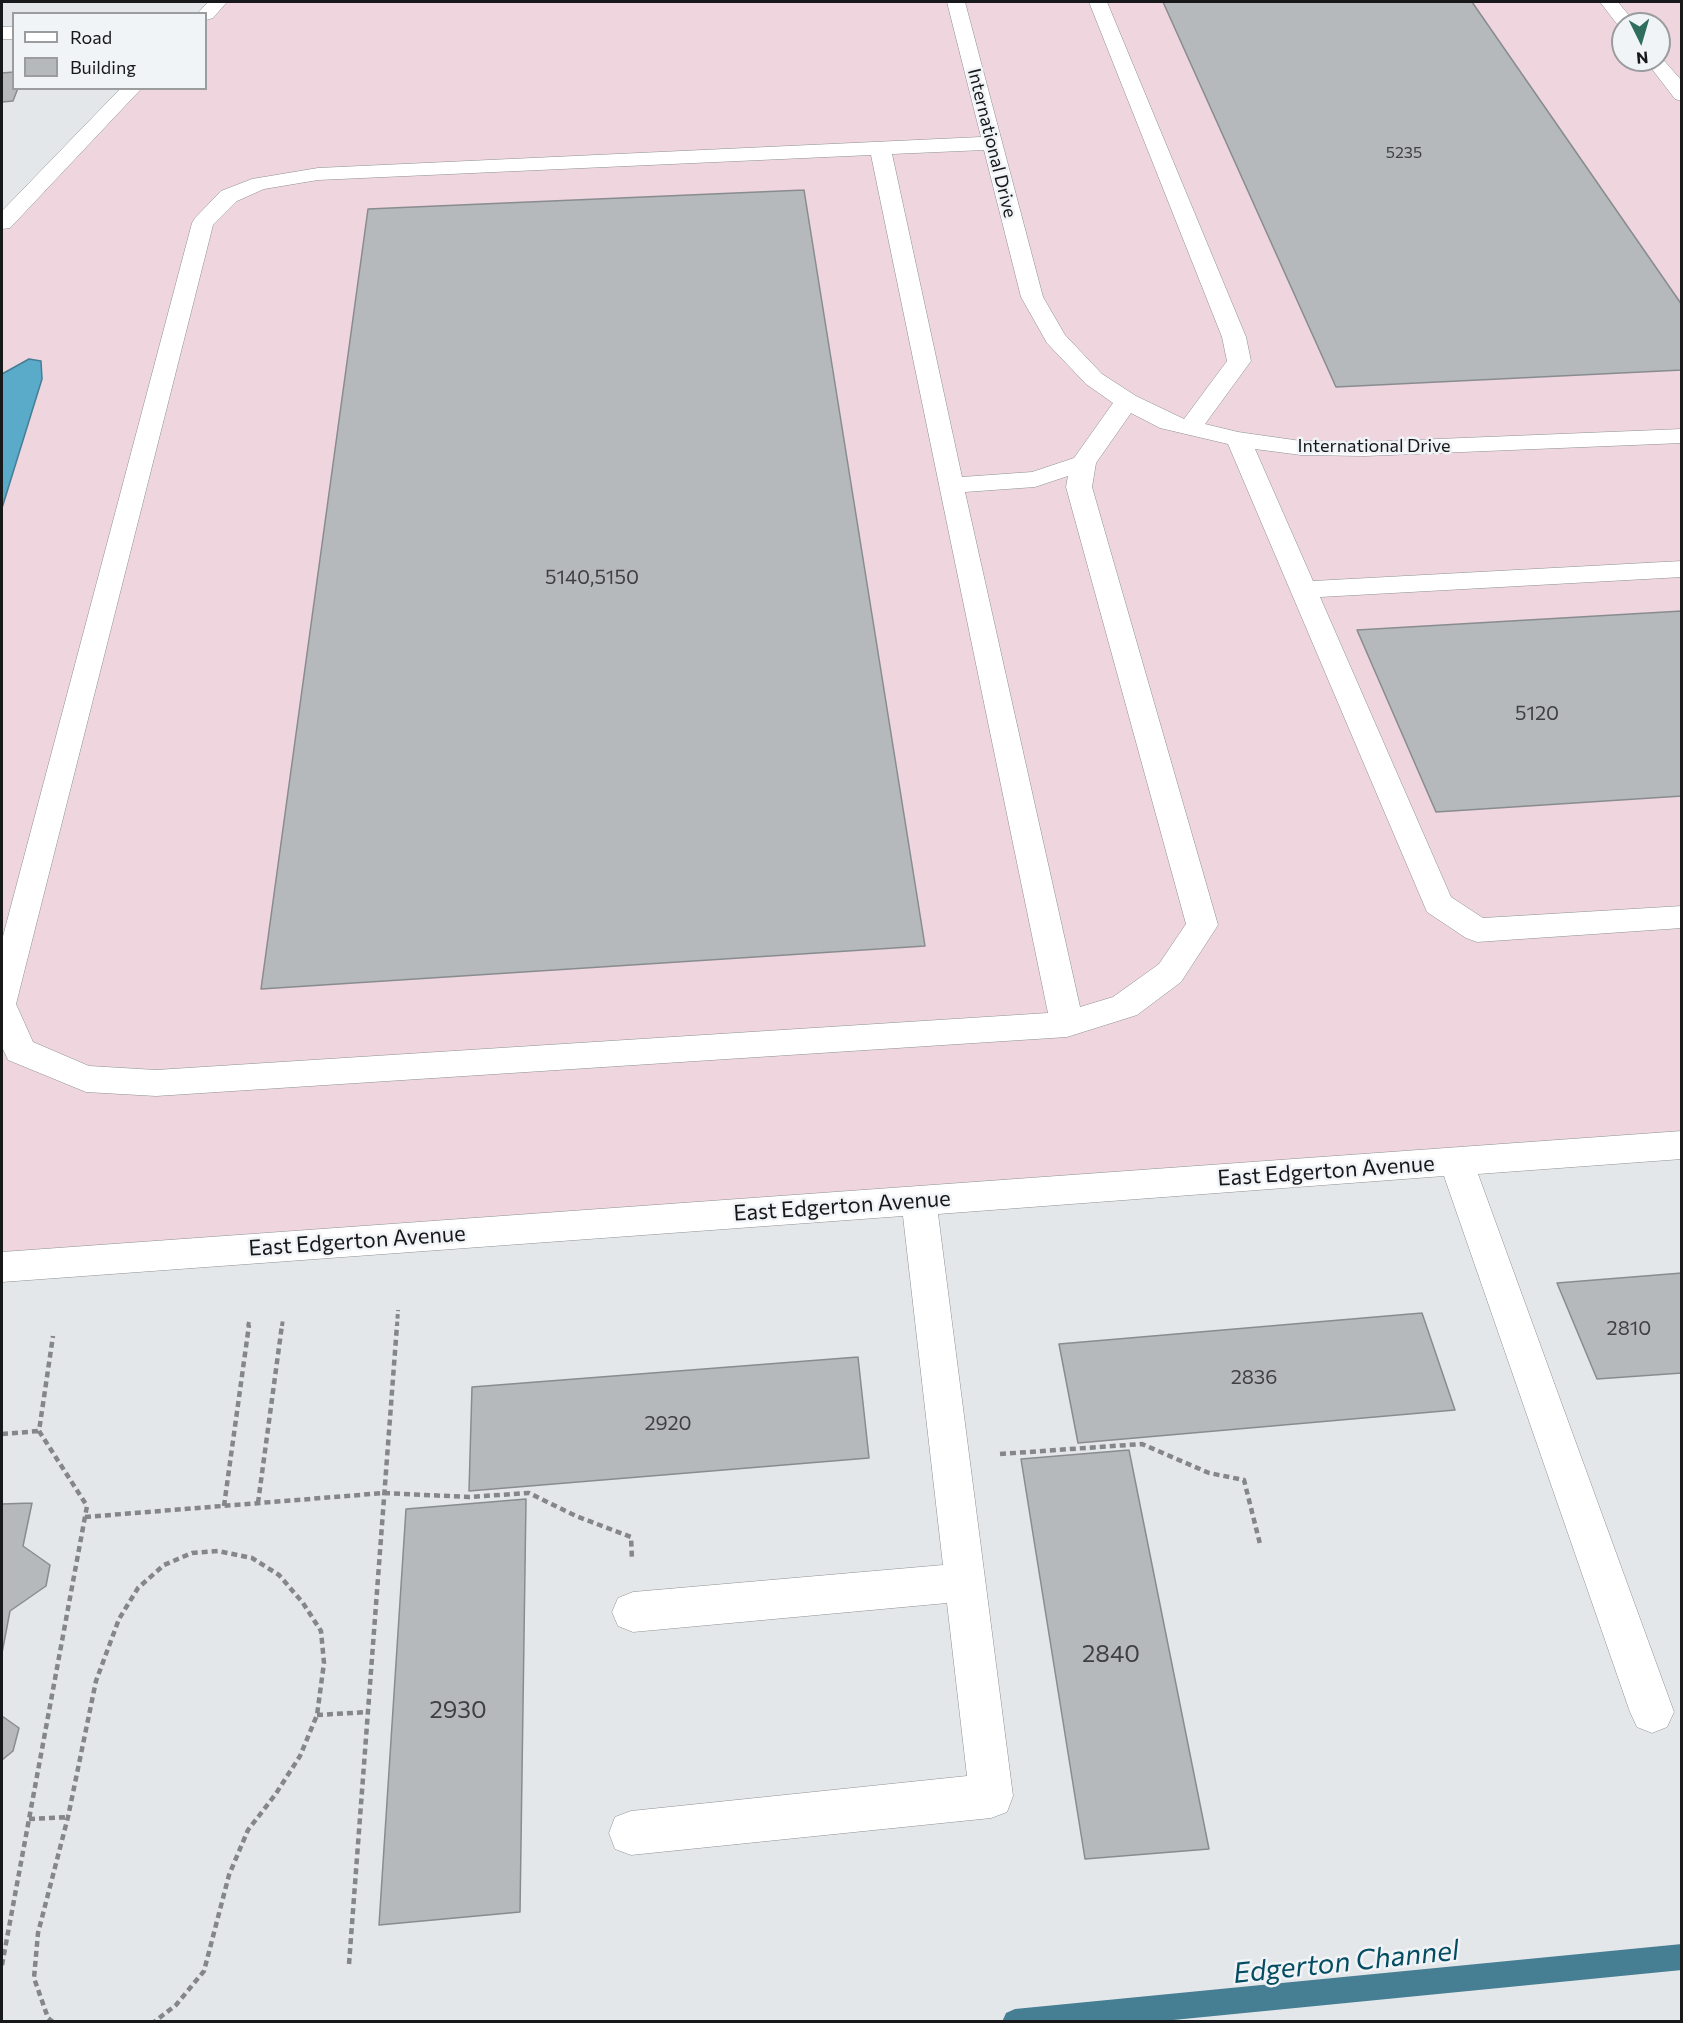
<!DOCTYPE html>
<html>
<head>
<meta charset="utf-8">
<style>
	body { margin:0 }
	#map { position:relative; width:1683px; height:2023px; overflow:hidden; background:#e4e7e9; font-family:Commissioner,sans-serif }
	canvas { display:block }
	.frame { position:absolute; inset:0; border:3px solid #171819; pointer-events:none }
	.legend { position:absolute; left:12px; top:12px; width:195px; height:78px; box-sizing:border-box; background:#f1f4f7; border:2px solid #9a9c9e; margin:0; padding:8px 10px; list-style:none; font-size:18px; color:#171819 }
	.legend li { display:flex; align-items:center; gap:12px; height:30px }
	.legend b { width:30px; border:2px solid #9a9c9e }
	.north { position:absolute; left:1611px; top:12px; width:60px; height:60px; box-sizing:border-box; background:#f1f4f7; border:2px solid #9a9c9e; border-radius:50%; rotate:175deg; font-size:16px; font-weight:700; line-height:24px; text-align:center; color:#171819 }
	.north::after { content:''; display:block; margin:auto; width:21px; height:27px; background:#2e6e5b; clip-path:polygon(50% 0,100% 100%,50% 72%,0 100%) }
</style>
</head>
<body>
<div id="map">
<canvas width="1683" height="2023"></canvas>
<div class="frame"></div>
<ul class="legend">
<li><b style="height:8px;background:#fff"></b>Road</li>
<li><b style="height:16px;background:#b6b9bc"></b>Building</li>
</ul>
<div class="north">N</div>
</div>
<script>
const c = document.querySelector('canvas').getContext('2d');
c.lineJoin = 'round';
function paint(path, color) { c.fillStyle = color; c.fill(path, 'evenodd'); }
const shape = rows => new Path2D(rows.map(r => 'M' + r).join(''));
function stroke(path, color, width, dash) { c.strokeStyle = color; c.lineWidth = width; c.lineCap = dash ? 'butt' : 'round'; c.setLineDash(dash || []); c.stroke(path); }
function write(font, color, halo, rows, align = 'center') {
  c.font = font + ' Commissioner,sans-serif'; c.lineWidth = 5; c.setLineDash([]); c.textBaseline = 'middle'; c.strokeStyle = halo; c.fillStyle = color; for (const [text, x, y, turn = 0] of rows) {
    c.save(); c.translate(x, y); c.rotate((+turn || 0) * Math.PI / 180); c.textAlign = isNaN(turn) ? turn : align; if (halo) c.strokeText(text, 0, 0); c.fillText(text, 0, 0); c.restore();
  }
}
const industrial = shape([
	[218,2,1681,2,1681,1144,2,1266,2,223,133,89,206,88,206,14],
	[1623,24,1659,24,1659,60,1623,60]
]);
const water = shape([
	[29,359,41,361,42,379,2,508,2,374,29,359]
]);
const stream = shape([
	[1682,1944,1682,1970,1153,2022,1002,2022,1006,2013,1015,2009,1682,1944]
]);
const building = shape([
	[1163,2,1472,2,1682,305,1682,370,1336,387,1163,2],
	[14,72,14,88,18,88,13,101,2,102,2,73,14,72],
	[804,190,925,946,261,989,368,209,804,190],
	[1682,611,1682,796,1436,812,1357,630,1682,611],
	[1682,1273,1682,1373,1597,1379,1557,1283,1682,1273],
	[1422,1313,1455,1410,1078,1443,1059,1344,1422,1313],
	[858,1357,869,1458,469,1491,472,1387,858,1357],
	[1129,1450,1209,1849,1085,1859,1021,1459,1129,1450],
	[526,1499,520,1912,379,1925,406,1509,526,1499],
	[32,1503,23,1546,50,1565,46,1586,10,1611,2,1653,2,1504,32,1503],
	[2,1716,19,1728,13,1751,2,1760,2,1716]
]);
const pathFar1 = shape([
	[248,1326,249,1322],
	[282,1326,283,1319],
	[397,1326,398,1310]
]);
const path = shape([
	[2,1434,39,1431],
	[1000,1454,1142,1444,1209,1473,1244,1480,1260,1544],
	[258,1503,282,1325],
	[224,1506,249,1325],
	[85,1517,384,1493,469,1497,529,1493,576,1516,631,1537,632,1560],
	[317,1715,368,1712],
	[29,1819,68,1817],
	[349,1964,397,1325],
	[2,1965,87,1506,39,1431,53,1336],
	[53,2022,48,2018,34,1978,38,1933,68,1817,96,1681,119,1619,138,1588,164,1565,192,1553,218,1551,252,1558,279,1575,303,1603,321,1631,324,1663,317,1715,300,1756,275,1795,248,1830,229,1875,204,1971,176,2005,154,2022]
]);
const minor = shape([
	[208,2,227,2,213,18,206,20,206,14,197,14,208,2],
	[947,2,965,2,1043,297,1065,335,1102,374,1136,396,1184,419,1227,361,1222,337,1089,2,1107,2,1246,337,1251,361,1205,424,1238,432,1301,441,1365,442,1682,429,1682,443,1365,456,1301,455,1255,449,1313,581,1682,561,1682,577,1320,597,1451,897,1483,918,1682,906,1682,928,1477,942,1466,938,1427,912,1228,444,1160,428,1131,413,1096,463,1092,487,1218,925,1181,982,1137,1015,1067,1037,156,1096,86,1092,8,1060,2,1047,2,940,192,223,195,218,221,191,252,179,318,168,981,137,947,2],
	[984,150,1021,297,1047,343,1086,384,1113,403,1074,458,1032,472,962,477,892,154,984,150],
	[871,155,1048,1013,156,1070,89,1066,33,1042,16,1004,213,225,237,201,264,189,318,180,871,155],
	[1068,476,1066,487,1186,924,1159,964,1113,997,1080,1007,965,492,1035,487,1068,476],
	[1600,2,1618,2,1636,24,1623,24,1623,29,1620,28,1600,2],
	[2,27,14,27,14,39,2,39,2,27],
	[1659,55,1682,81,1682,101,1675,99,1645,60,1659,60,1659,55],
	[121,88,142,88,10,228,2,229,2,211,121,88],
	[1682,1131,1682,1159,1478,1174,1674,1712,1667,1727,1652,1733,1637,1727,1630,1712,1444,1176,938,1214,1013,1796,1007,1812,991,1818,631,1855,615,1849,609,1833,615,1817,631,1811,967,1776,947,1603,633,1632,618,1626,612,1612,618,1598,633,1592,943,1565,903,1216,2,1282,2,1252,1682,1131]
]);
const farNumbernames = [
	["5235",1404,153]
];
const farStreetnames = [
	["International Drive",992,143,76],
	["International Drive",1374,446]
];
const numberNames = [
	["5140,5150",592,577],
	["5120",1537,713],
	["2810",1629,1328],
	["2836",1254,1377],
	["2920",668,1423]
];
const streetNames = [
	["East Edgerton Avenue",1326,1171,-4],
	["East Edgerton Avenue",842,1206,-4],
	["East Edgerton Avenue",357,1241,-4]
];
const nearNumbernames = [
	["2840",1111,1654],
	["2930",458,1710]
];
const nearWaternames = [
	["Edgerton Channel",1346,1962,-6]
];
paint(industrial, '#eed5de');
paint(water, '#5aaac9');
stroke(water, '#467e94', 1.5);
paint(stream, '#467e94');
paint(building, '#b6b9bc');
stroke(building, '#898c8e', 1.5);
stroke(minor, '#8e9193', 1);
stroke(pathFar1, '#848688', 4, [4.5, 3]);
stroke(path, '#848688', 4.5, [6, 4]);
paint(minor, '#fff');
write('16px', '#3f4042', null, farNumbernames);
write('18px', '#171819', '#f1f4f7', farStreetnames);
write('20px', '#3f4042', null, numberNames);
write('22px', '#171819', '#f1f4f7', streetNames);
write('24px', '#3f4042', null, nearNumbernames);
write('italic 28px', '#044c62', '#f1f4f7', nearWaternames);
</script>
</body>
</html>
